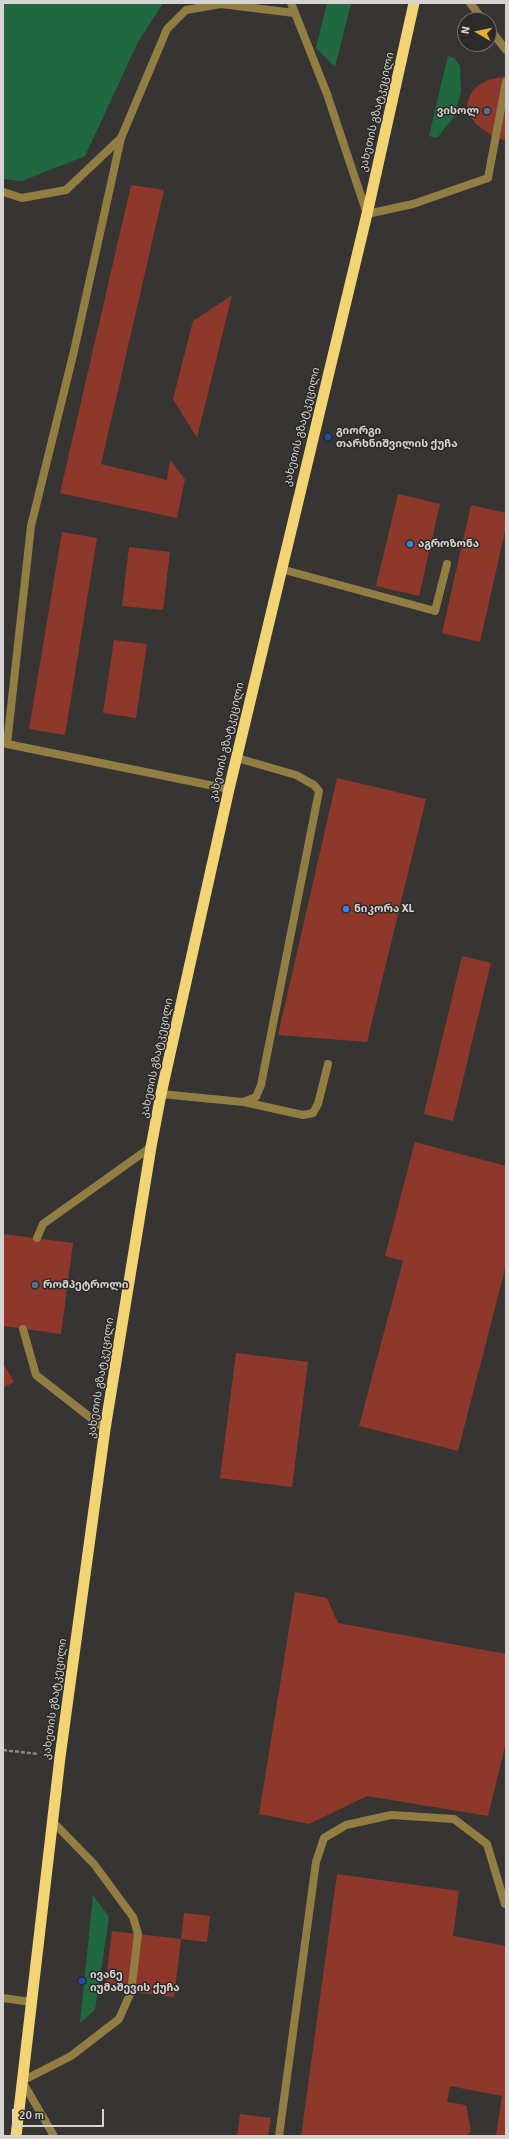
<!DOCTYPE html>
<html>
<head>
<meta charset="utf-8">
<style>
	body { margin:0 }
	#map { position:relative; width:509px; height:2139px; overflow:hidden; background:#373533; font-family:Signika,sans-serif }
	canvas { display:block }
	.frame { position:absolute; inset:0; border:4px solid #d5d4d2; pointer-events:none }
	.north { position:absolute; left:457px; top:12px; width:40px; height:40px; box-sizing:border-box; background:#2d2b29; border:1px solid #706f6d; border-radius:50%; rotate:279deg; font-size:11px; font-weight:700; line-height:16px; text-align:center; color:#d5d4d2 }
	.north::after { content:''; display:block; margin:auto; width:14px; height:18px; background:#e3ae35; clip-path:polygon(50% 0,100% 100%,50% 72%,0 100%) }
	.scale { position:absolute; left:12px; top:2109px; width:92px; height:18px; box-sizing:border-box; border:2px solid #d5d4d2; border-top:0; padding-left:5px; font-size:12px; line-height:14px; white-space:nowrap; color:#d5d4d2; -webkit-text-stroke:3px #2d2b29; paint-order:stroke }
</style>
</head>
<body>
<div id="map">
<canvas width="509" height="2139"></canvas>
<div class="frame"></div>
<div class="north">N</div>
<div class="scale">20 m</div>
</div>
<script>
const c = document.querySelector('canvas').getContext('2d');
c.lineJoin = 'round';
function paint(path, color) { c.fillStyle = color; c.fill(path, 'evenodd'); }
const shape = rows => new Path2D(rows.map(r => 'M' + r).join(''));
function stroke(path, color, width, dash) { c.strokeStyle = color; c.lineWidth = width; c.lineCap = dash ? 'butt' : 'round'; c.setLineDash(dash || []); c.stroke(path); }
function write(font, color, halo, rows, align = 'center') {
  c.font = font + ' Signika,"Noto Sans Georgian",sans-serif'; c.lineWidth = 3; c.setLineDash([]); c.textBaseline = 'middle'; c.strokeStyle = halo; c.fillStyle = color; for (const [text, x, y, turn = 0] of rows) {
    c.save(); c.translate(x, y); c.rotate((+turn || 0) * Math.PI / 180); c.textAlign = isNaN(turn) ? turn : align; if (halo) c.strokeText(text, 0, 0); c.fillText(text, 0, 0); c.restore();
  }
}
const green = shape([
	[3,3,163,3,138,42,85,156,22,181,3,179],
	[327,3,351,3,335,67,316,48],
	[448,56,454,58,460,66,461,91,454,117,437,138,429,136],
	[93,1895,109,1917,95,2010,80,2023]
]);
const building = shape([
	[506,76,506,141,491,135,476,124,471,117,467,105,470,95,477,86,488,80],
	[131,185,164,190,101,464,167,480,170,460,185,479,177,518,60,493],
	[232,295,197,438,173,399,193,321],
	[398,494,440,504,419,596,376,586],
	[471,505,506,513,506,527,480,642,442,633],
	[62,532,97,538,65,735,29,729],
	[129,547,170,552,163,610,122,606],
	[114,640,147,644,136,718,103,713],
	[337,778,426,799,367,1042,278,1035],
	[462,956,491,963,453,1121,424,1114],
	[415,1142,506,1166,506,1265,458,1451,359,1426,403,1261,385,1256],
	[3,1234,73,1243,61,1334,3,1326],
	[236,1353,308,1362,292,1487,220,1478],
	[3,1363,14,1382,3,1388],
	[295,1592,327,1598,338,1623,506,1654,506,1742,488,1816,367,1796,309,1824,259,1814],
	[337,1874,459,1891,453,1936,506,1946,506,2136,496,2136,502,2096,450,2086,447,2102,466,2105,471,2131,467,2136,301,2136],
	[184,1913,210,1916,207,1942,181,1939],
	[112,1931,181,1939,174,1997,105,1989],
	[240,2114,271,2118,268,2136,237,2136]
]);
const path = shape([
	[3,1750,38,1754]
]);
const service = shape([
	[291,3,327,94,367,214,413,204,488,178,506,82],
	[470,3,483,20],
	[489,28,506,50],
	[121,138,74,351,31,526,7,744,229,789],
	[281,569,435,611,447,564],
	[161,1094,243,1102,256,1097,261,1085,319,791,314,785,296,775,237,758],
	[244,1102,303,1115,313,1113,318,1104,328,1064],
	[37,1238,43,1224,151,1147],
	[23,1329,36,1375,105,1429],
	[3,1998,31,2002],
	[22,2081,71,2056,119,2019,131,1992,138,1934,133,1917,94,1864,53,1822],
	[279,2136,316,1862,324,1838,346,1825,391,1815,454,1819,487,1844,505,1904]
]);
const minor = shape([
	[3,192,22,198,66,190,121,138,167,29,186,10,221,4,294,13]
]);
const tertiary = shape([
	[22,2081,54,2136]
]);
const trunk = shape([
	[16,2136,60,1757,105,1429,151,1147,161,1094,229,789,367,214,414,3]
]);
const markers = [
	[487,111,4,"#5c6f8a"],
	[328,437,4,"#1a4fb4"],
	[410,544,4,"#3f7fe0"],
	[346,909,4,"#3f7fe0"],
	[35,1285,4,"#5c6f8a"],
	[82,1981,4,"#1a4fb4"]
];
const poiNames = [
	["ვისოლ",479,111,"right"],
	["გიორგი",336,431],
	["თარხნიშვილის ქუჩა",336,444],
	["აგროზონა",418,544],
	["ნიკორა XL",354,909],
	["რომპეტროლი",43,1285],
	["ივანე",90,1975],
	["იუმაშევის ქუჩა",90,1988]
];
const streetNames = [
	["კახეთის გზატკეცილი",377,112,-77],
	["კახეთის გზატკეცილი",302,427,-76],
	["კახეთის გზატკეცილი",227,742,-77],
	["კახეთის გზატკეცილი",157,1058,-78],
	["კახეთის გზატკეცილი",101,1378,-81],
	["კახეთის გზატკეცილი",55,1699,-82]
];
paint(green, '#206940');
paint(building, '#8e382b');
stroke(path, '#888785', 2.5, [4, 2]);
stroke(service, '#927d43', 8);
stroke(minor, '#927d43', 8);
stroke(tertiary, '#927d43', 8);
stroke(trunk, '#f3d474', 11);
for (const [x, y, r, color] of markers) { const dot = new Path2D(); dot.arc(x, y, r, 0, 2 * Math.PI); c.fillStyle = color; c.fill(dot); stroke(dot, '#2d2b29', 1.5); }
write('bold 11px', '#d5d4d2', '#2d2b29', poiNames, 'left');
write('11px', '#d5d4d2', '#2d2b29', streetNames);
</script>
</body>
</html>
